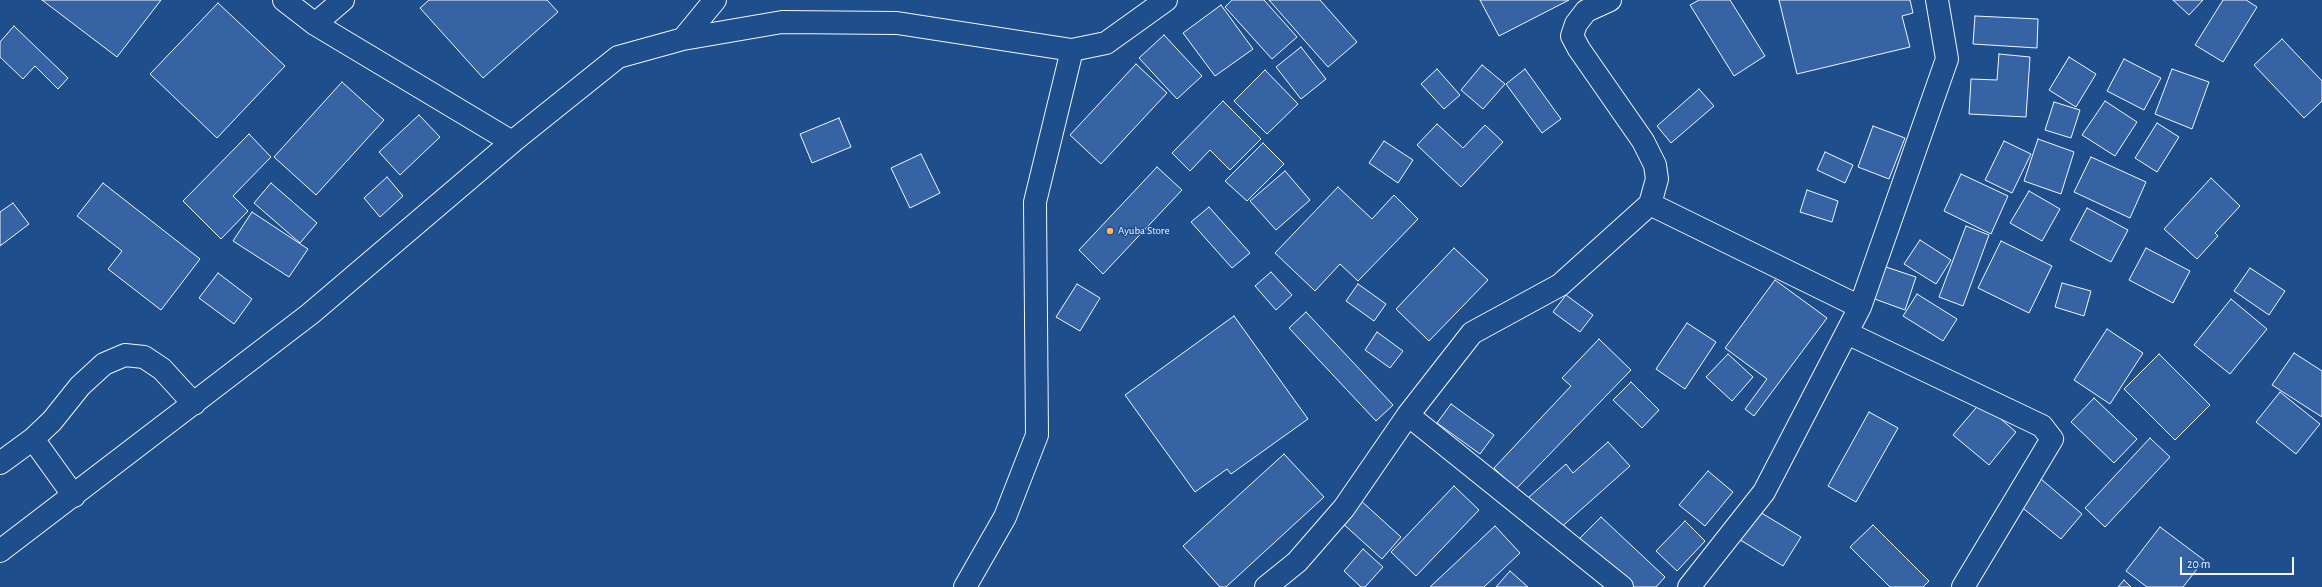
<!DOCTYPE html>
<html>
<head>
<meta charset="utf-8">
<style>
	body { margin:0 }
	#map { position:relative; width:2322px; height:587px; overflow:hidden; background:#1f4e8c; font-family:"Alegreya Sans",sans-serif }
	canvas { display:block }
	.scale { position:absolute; left:2180px; top:557px; width:114px; height:18px; box-sizing:border-box; border:2px solid #f2f6ff; border-top:0; padding-left:5px; font-size:12px; line-height:14px; white-space:nowrap; color:#f2f6ff; -webkit-text-stroke:3px #1f4e8c; paint-order:stroke }
</style>
</head>
<body>
<div id="map">
<canvas width="2322" height="587"></canvas>
<div class="scale">20 m</div>
</div>
<script>
const c = document.querySelector('canvas').getContext('2d');
c.lineJoin = 'round';
function paint(path, color) { c.fillStyle = color; c.fill(path, 'evenodd'); }
const shape = rows => new Path2D(rows.map(r => 'M' + r).join(''));
function stroke(path, color, width, dash) { c.strokeStyle = color; c.lineWidth = width; c.lineCap = dash ? 'butt' : 'round'; c.setLineDash(dash || []); c.stroke(path); }
function write(font, color, halo, rows, align = 'center') {
  c.font = font + ' "Alegreya Sans",sans-serif'; c.lineWidth = 3; c.setLineDash([]); c.textBaseline = 'middle'; c.strokeStyle = halo; c.fillStyle = color; for (const [text, x, y, turn = 0] of rows) {
    c.save(); c.translate(x, y); c.rotate((+turn || 0) * Math.PI / 180); c.textAlign = isNaN(turn) ? turn : align; if (halo) c.strokeText(text, 0, 0); c.fillText(text, 0, 0); c.restore();
  }
}
const building = shape([
	[42,0,161,0,117,57,42,0],
	[429,0,547,0,558,12,483,78,420,8,429,0],
	[1232,0,1264,0,1297,37,1272,59,1225,7,1232,0],
	[1269,0,1320,0,1357,42,1328,67,1269,0],
	[1480,0,1569,0,1499,36,1480,0],
	[1699,0,1730,0,1765,56,1734,76,1690,5,1699,0],
	[1779,0,1910,0,1913,13,1902,16,1910,47,1797,74,1779,0],
	[2173,0,2203,0,2189,15,2173,0],
	[2223,0,2246,0,2257,7,2223,62,2195,45,2223,0],
	[218,3,285,66,217,138,150,74,218,3],
	[1221,5,1253,49,1215,76,1183,33,1221,5],
	[1975,16,2038,19,2037,48,1973,44,1975,16],
	[14,26,68,78,58,89,35,66,23,79,0,57,0,42,14,26],
	[1164,35,1202,76,1177,99,1139,58,1164,35],
	[2282,39,2322,81,2322,101,2304,118,2254,65,2282,39],
	[1301,47,1326,79,1301,99,1276,67,1301,47],
	[1999,54,2030,57,2026,117,1969,114,1971,79,1997,80,1999,54],
	[2069,57,2096,74,2076,107,2049,90,2069,57],
	[2124,59,2161,78,2144,110,2107,91,2124,59],
	[1136,64,1167,93,1101,164,1070,135,1136,64],
	[1482,65,1505,84,1483,109,1461,90,1482,65],
	[1437,69,1460,95,1444,109,1421,84,1437,69],
	[1525,69,1561,119,1542,133,1506,84,1525,69],
	[2172,69,2209,82,2192,129,2155,114,2172,69],
	[1265,70,1298,104,1267,134,1234,101,1265,70],
	[342,82,384,120,316,195,274,157,342,82],
	[1699,89,1714,106,1671,143,1657,126,1699,89],
	[1223,101,1261,139,1230,170,1210,150,1190,171,1172,153,1223,101],
	[2105,101,2137,122,2115,156,2082,135,2105,101],
	[2054,102,2080,110,2071,138,2045,130,2054,102],
	[419,115,440,137,400,175,379,152,419,115],
	[839,118,851,147,812,163,800,134,839,118],
	[2157,123,2179,137,2157,172,2135,158,2157,123],
	[1437,124,1463,148,1485,125,1503,142,1461,187,1417,145,1437,124],
	[1873,126,1905,138,1889,179,1858,167,1873,126],
	[249,134,271,157,233,196,248,211,221,239,183,201,249,134],
	[2038,139,2074,152,2061,194,2024,181,2038,139],
	[1384,141,1413,160,1398,183,1369,163,1384,141],
	[2004,141,2031,154,2012,193,1985,180,2004,141],
	[1263,143,1284,164,1247,201,1225,181,1263,143],
	[1825,152,1853,165,1845,183,1817,170,1825,152],
	[921,154,940,193,910,208,891,168,921,154],
	[2091,157,2146,182,2130,218,2074,192,2091,157],
	[1157,167,1182,190,1103,274,1079,250,1157,167],
	[1285,171,1310,200,1276,230,1250,201,1285,171],
	[1961,174,2008,196,1991,234,1944,211,1961,174],
	[387,177,403,196,380,217,364,198,387,177],
	[2211,178,2240,206,2215,233,2218,236,2197,259,2164,229,2211,178],
	[103,183,200,259,161,310,108,269,122,251,77,216,103,183],
	[271,183,317,223,300,243,254,203,271,183],
	[1338,187,1372,219,1394,195,1418,219,1358,281,1340,264,1315,291,1275,253,1338,187],
	[1807,190,1838,201,1832,222,1800,212,1807,190],
	[2029,191,2060,209,2042,241,2010,223,2029,191],
	[13,203,29,224,0,246,0,212,13,203],
	[1209,207,1250,253,1232,268,1191,222,1209,207],
	[2087,208,2128,230,2111,262,2070,240,2087,208],
	[252,212,308,249,289,277,233,241,252,212],
	[1966,226,1989,235,1963,306,1939,297,1966,226],
	[1920,240,1951,260,1936,284,1904,264,1920,240],
	[2001,241,2052,266,2029,313,1978,288,2001,241],
	[1454,248,1488,280,1429,341,1396,309,1454,248],
	[2146,248,2190,271,2173,303,2129,280,2146,248],
	[1883,266,1916,277,1905,310,1872,298,1883,266],
	[2250,268,2285,291,2269,315,2234,291,2250,268],
	[1271,272,1292,295,1276,310,1255,286,1271,272],
	[218,273,252,299,234,324,199,298,218,273],
	[1775,280,1827,318,1754,416,1745,409,1767,379,1725,348,1775,280],
	[2062,283,2091,291,2084,316,2055,307,2062,283],
	[1077,284,1100,298,1080,331,1056,317,1077,284],
	[1358,284,1386,304,1374,321,1346,301,1358,284],
	[1917,294,1957,319,1943,341,1903,316,1917,294],
	[1566,295,1593,315,1580,332,1553,312,1566,295],
	[2231,299,2267,329,2230,374,2194,345,2231,299],
	[1306,312,1393,405,1376,421,1289,328,1306,312],
	[1234,316,1308,419,1231,474,1227,469,1195,492,1125,395,1234,316],
	[1687,323,1716,342,1685,389,1656,369,1687,323],
	[2107,329,2143,353,2110,404,2074,380,2107,329],
	[1377,332,1403,351,1390,368,1365,350,1377,332],
	[1599,339,1631,370,1516,489,1494,468,1571,386,1562,378,1599,339],
	[2294,353,2322,371,2322,417,2272,385,2294,353],
	[1728,354,1753,377,1732,401,1706,377,1728,354],
	[2159,354,2210,405,2175,440,2124,389,2159,354],
	[1631,382,1659,410,1642,428,1613,400,1631,382],
	[2280,392,2320,424,2296,454,2256,422,2280,392],
	[2094,398,2137,439,2114,463,2071,422,2094,398],
	[1981,402,2016,432,1989,465,1953,435,1981,402],
	[1451,404,1494,435,1480,454,1437,423,1451,404],
	[1869,412,1898,428,1856,502,1828,486,1869,412],
	[2150,438,2170,457,2105,527,2085,508,2150,438],
	[1608,442,1630,466,1558,530,1528,498,1566,464,1573,473,1608,442],
	[1284,454,1324,497,1226,587,1220,587,1183,546,1284,454],
	[1708,471,1733,492,1705,526,1679,505,1708,471],
	[2041,479,2082,514,2061,539,2019,505,2041,479],
	[1454,486,1479,510,1416,576,1391,552,1454,486],
	[1359,499,1401,537,1382,559,1340,521,1359,499],
	[1755,509,1801,537,1783,566,1737,538,1755,509],
	[1601,517,1665,577,1656,587,1627,587,1577,541,1601,517],
	[1685,521,1705,541,1677,571,1656,551,1685,521],
	[1873,525,1929,581,1923,587,1890,587,1850,547,1873,525],
	[1495,526,1520,553,1484,587,1430,587,1495,526],
	[2160,527,2204,560,2183,587,2147,587,2126,571,2160,527],
	[1363,549,1383,567,1365,587,1361,587,1344,571,1363,549],
	[1510,571,1528,587,1496,587,1510,571],
	[2124,580,2131,587,2118,587,2124,580]
]);
const minor = shape([
	[284,0,315,24,512,142],
	[315,24,343,0],
	[683,39,715,0],
	[1650,204,1860,307],
	[1847,333,2042,426,2052,439,1963,587],
	[1408,415,1622,587],
	[33,439,74,496],
	[0,463,33,439,52,421,80,386,104,364,125,355,144,357,162,369,194,404],
	[0,551,310,314,512,142,618,57,683,39,782,22,897,23,1072,50,1106,43,1166,0],
	[965,587,1005,517,1037,435,1035,202,1072,50],
	[1266,587,1297,562,1344,508,1408,415,1472,333,1560,285,1650,204,1657,179,1655,165,1643,141,1579,49,1572,36,1576,24,1586,11,1610,0],
	[1689,587,1764,492,1860,307,1947,59,1937,0]
]);
const markers = [
	[1110,231,4,"#ffb74d"]
];
const poiNames = [
	["Ayuba Store",1118,231]
];
paint(building, '#3563a3');
stroke(building, '#f2f6ff', 1);
stroke(minor, '#f2f6ff', 24);
stroke(minor, '#1f4e8c', 22);
for (const [x, y, r, color] of markers) { const dot = new Path2D(); dot.arc(x, y, r, 0, 2 * Math.PI); c.fillStyle = color; c.fill(dot); stroke(dot, '#1f4e8c', 1.5); }
write('11px', '#f2f6ff', '#1f4e8c', poiNames, 'left');
</script>
</body>
</html>
